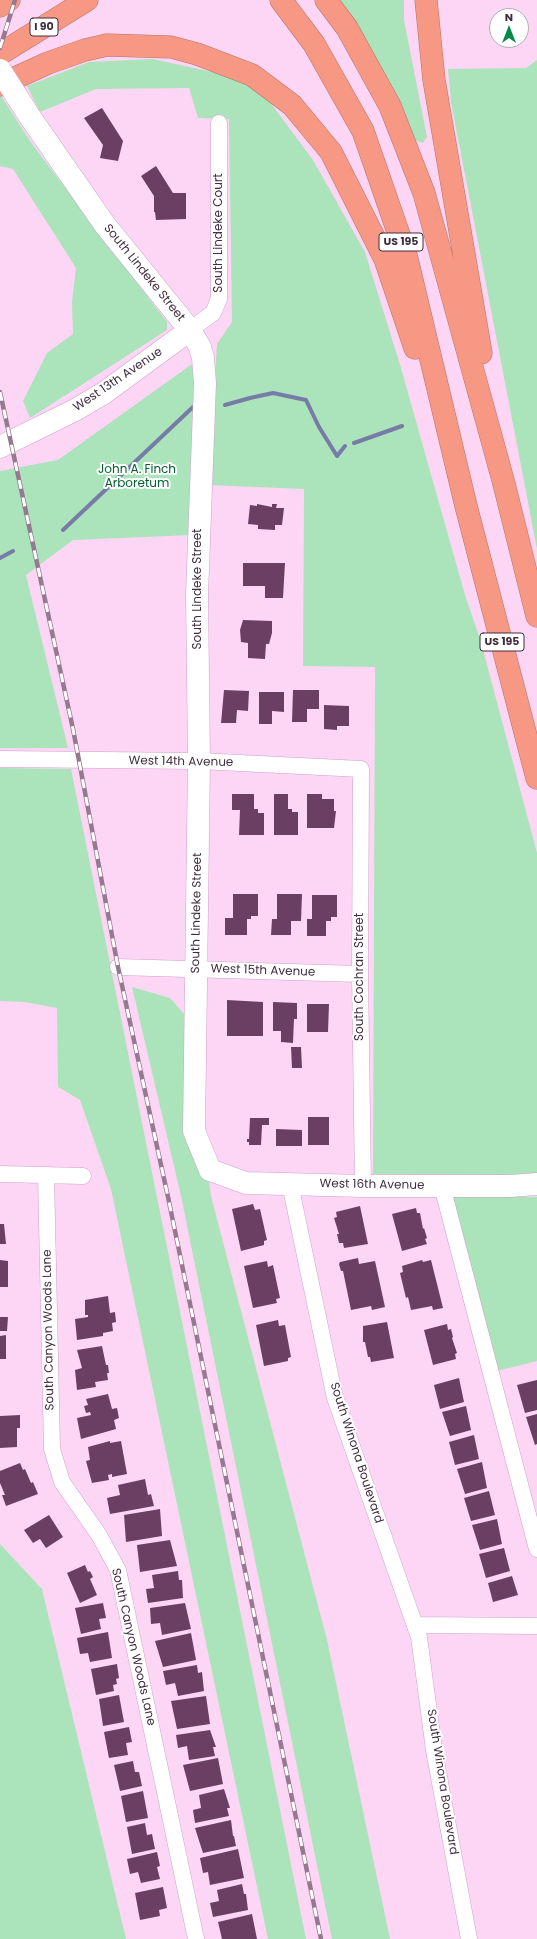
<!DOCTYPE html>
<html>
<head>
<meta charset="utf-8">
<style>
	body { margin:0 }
	#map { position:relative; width:537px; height:1939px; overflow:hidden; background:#fdd6f6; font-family:Poppins,sans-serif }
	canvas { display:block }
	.north { position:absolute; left:489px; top:8px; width:40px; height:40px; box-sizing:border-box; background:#fff; border:1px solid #b3abb1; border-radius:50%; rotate:0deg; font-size:11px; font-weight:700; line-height:16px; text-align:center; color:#402d3d }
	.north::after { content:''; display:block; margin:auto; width:14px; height:18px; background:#008a47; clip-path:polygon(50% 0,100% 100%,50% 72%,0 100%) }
</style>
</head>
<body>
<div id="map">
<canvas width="537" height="1939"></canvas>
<div class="north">N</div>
</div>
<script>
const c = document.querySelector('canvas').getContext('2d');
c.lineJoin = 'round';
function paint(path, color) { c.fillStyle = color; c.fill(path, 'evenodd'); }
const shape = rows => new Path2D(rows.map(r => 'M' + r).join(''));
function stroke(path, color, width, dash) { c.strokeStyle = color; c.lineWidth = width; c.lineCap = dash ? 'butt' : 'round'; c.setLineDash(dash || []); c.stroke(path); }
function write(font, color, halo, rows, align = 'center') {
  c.font = font + ' Poppins,sans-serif'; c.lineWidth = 4; c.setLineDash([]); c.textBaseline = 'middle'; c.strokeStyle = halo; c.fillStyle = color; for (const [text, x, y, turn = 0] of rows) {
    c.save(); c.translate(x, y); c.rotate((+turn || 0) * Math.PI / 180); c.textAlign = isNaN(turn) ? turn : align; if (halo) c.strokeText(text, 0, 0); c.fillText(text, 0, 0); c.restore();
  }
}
const green = shape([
	[339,0,404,0,404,20,427,137,423,143,413,140,389,81,354,21],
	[153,59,230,76,264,94,313,160,365,252,401,368,465,595,481,642,537,853,537,1175,373,1174,375,667,303,666,304,489,208,485,217,344,232,322,229,119,198,118,189,88,96,89,40,112,27,86,89,62],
	[537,60,537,549,451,102,448,69,526,68],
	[0,94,32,144,167,322,167,330,30,418,23,401,47,353,73,334,72,302,76,268,13,169,0,166],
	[192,364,200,437,192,535,73,540,26,575,68,748,0,748,0,471,58,460],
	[0,768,71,769,306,1939,268,1939,111,1189,80,1100,58,1087,57,1008,25,1002,0,1001],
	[132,987,170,998,184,1014,184,1119,203,1179,209,1182,211,1196,327,1640,390,1939,332,1939,181,1196],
	[449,1194,537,1197,537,1361,497,1371],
	[0,1544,42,1589,126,1939,0,1939]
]);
const stream = shape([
	[225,405,250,398,273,393,306,400,319,427,337,456,345,446],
	[354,443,402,426],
	[63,530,193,407],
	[0,558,13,551]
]);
const building = shape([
	[102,108,123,141,118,161,100,158,103,145,84,118],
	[156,166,173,193,186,193,186,219,156,220,155,212,154,212,154,196,141,176],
	[257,504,272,507,272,504,277,504,276,508,284,508,282,525,275,525,275,530,258,529,258,525,248,524,250,505,257,506],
	[243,563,285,563,283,598,265,598,265,586,243,586],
	[243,620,272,621,272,633,269,644,266,644,265,659,248,658,248,643,241,642,240,630],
	[224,690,249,691,248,711,237,710,236,723,221,723],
	[293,690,319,690,319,709,307,709,307,722,292,722],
	[259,692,284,692,284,712,272,711,272,724,259,724],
	[324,705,349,706,349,726,337,726,337,730,324,729],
	[232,794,254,794,254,809,258,809,258,813,264,813,264,835,239,835,240,810,232,810],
	[274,794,288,794,288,809,292,809,292,812,298,812,298,835,274,835],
	[307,794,322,794,322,799,334,799,334,811,336,811,334,828,307,828],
	[233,894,258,894,258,916,251,916,251,919,247,919,247,935,225,935,225,918,233,918],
	[277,894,302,894,301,921,291,921,291,935,271,935,272,919,277,919],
	[312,895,337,895,337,917,331,917,331,921,326,921,326,936,307,936,307,919,312,919],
	[227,1000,263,1002,263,1036,227,1036],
	[273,1002,297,1003,297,1019,294,1019,293,1043,281,1042,281,1031,273,1031],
	[307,1004,329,1004,328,1032,307,1032],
	[291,1047,301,1047,302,1068,292,1068],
	[308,1117,329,1117,329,1145,308,1145],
	[250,1118,269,1118,269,1125,262,1125,261,1145,249,1145,249,1142,247,1142,247,1139,249,1139],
	[276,1129,302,1130,302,1146,276,1146],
	[253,1204,255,1210,260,1209,267,1240,264,1241,264,1245,241,1251,232,1209],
	[360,1206,368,1244,344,1248,343,1243,339,1243,337,1234,339,1234,334,1218,337,1217,336,1212],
	[416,1208,417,1213,420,1213,423,1229,424,1228,427,1238,425,1239,427,1244,402,1251,392,1214],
	[0,1224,4,1224,6,1244,0,1244],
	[358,1258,359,1264,375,1261,385,1307,372,1310,371,1306,351,1310,343,1271,341,1271,339,1264,340,1262],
	[0,1260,8,1261,8,1287,0,1287],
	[422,1260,423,1262,431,1260,443,1308,433,1310,432,1306,411,1310,408,1297,406,1298,400,1273,403,1272,402,1266],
	[267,1261,268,1267,273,1265,280,1298,276,1299,277,1303,253,1308,244,1266],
	[108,1296,110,1313,115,1312,116,1322,112,1323,113,1331,103,1333,103,1336,77,1340,75,1319,88,1317,88,1315,85,1315,85,1300],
	[0,1317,8,1317,7,1331,0,1331],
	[278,1320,279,1326,285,1325,291,1357,288,1358,288,1361,264,1366,256,1325],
	[387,1322,394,1358,371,1362,370,1357,368,1357,365,1342,363,1342,363,1326],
	[447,1324,448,1330,451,1329,453,1337,452,1338,457,1353,455,1354,456,1359,433,1365,424,1330],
	[6,1335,6,1359,0,1359,0,1336],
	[102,1346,106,1365,108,1365,109,1373,107,1373,108,1380,95,1382,96,1387,77,1390,75,1370,82,1368,77,1350],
	[459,1378,464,1402,440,1409,434,1385],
	[537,1380,537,1410,525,1413,517,1385],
	[108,1394,112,1409,117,1408,119,1418,114,1420,116,1429,81,1439,77,1418,91,1415,90,1412,86,1413,84,1406,88,1405,86,1399],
	[466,1406,471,1430,450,1436,442,1412],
	[537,1414,537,1444,535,1445,526,1417],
	[20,1415,20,1428,17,1428,17,1447,0,1448,0,1416],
	[474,1435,479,1459,455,1465,449,1442],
	[110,1441,110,1443,121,1441,127,1474,112,1477,112,1474,108,1475,109,1480,92,1483,86,1461,90,1460,88,1447],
	[482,1462,487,1488,465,1494,457,1469],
	[20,1463,23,1470,25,1469,31,1483,33,1482,38,1494,6,1506,2,1495,5,1495,0,1483,0,1471],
	[145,1479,148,1495,151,1494,154,1506,110,1514,107,1498,120,1495,118,1485],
	[489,1491,495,1515,471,1521,464,1498],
	[160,1509,162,1536,126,1542,124,1515],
	[49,1515,63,1537,46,1548,40,1539,33,1543,24,1530],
	[497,1519,502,1544,480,1550,472,1525],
	[170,1540,177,1566,140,1572,137,1545],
	[504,1548,510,1571,486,1578,479,1554],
	[85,1565,88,1572,90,1571,93,1577,90,1579,97,1595,80,1603,67,1573],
	[178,1571,179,1580,182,1580,183,1598,148,1603,146,1589,154,1588,152,1575],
	[512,1576,518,1595,493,1602,488,1583],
	[103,1603,106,1618,99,1619,101,1629,81,1634,75,1608],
	[185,1603,191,1629,162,1635,160,1623,151,1624,150,1608],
	[108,1632,112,1658,90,1662,88,1653,80,1654,77,1638],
	[191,1633,196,1660,163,1667,155,1641],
	[117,1664,119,1678,116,1679,117,1684,113,1685,114,1691,96,1695,91,1669],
	[197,1665,198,1673,202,1672,204,1691,178,1696,175,1683,166,1685,163,1671],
	[119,1695,124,1722,103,1726,99,1699],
	[206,1696,210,1724,177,1729,171,1701],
	[129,1727,132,1742,126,1743,128,1755,109,1758,104,1732],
	[210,1730,216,1747,213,1747,215,1756,189,1760,187,1746,178,1748,176,1735],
	[218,1758,223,1784,190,1791,183,1765],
	[133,1761,135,1772,139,1772,142,1786,120,1791,114,1765],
	[224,1789,230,1808,227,1808,229,1816,195,1823,193,1810,201,1808,199,1795],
	[143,1791,148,1818,126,1822,121,1796],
	[231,1820,233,1836,234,1836,236,1846,203,1853,195,1828],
	[145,1823,147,1835,152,1834,155,1849,132,1854,127,1827],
	[238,1849,244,1878,210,1885,208,1872,203,1873,200,1858],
	[157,1852,160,1866,157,1867,160,1879,141,1883,138,1872,130,1874,127,1859],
	[242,1884,244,1894,246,1894,248,1910,213,1917,210,1903,219,1901,217,1890],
	[163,1887,167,1908,159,1910,160,1916,140,1920,135,1893],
	[252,1914,257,1939,222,1939,218,1922]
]);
const street = shape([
	[190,330,213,313,219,299,219,123],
	[0,759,199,761,361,769,360,974,363,1186],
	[118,967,360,974],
	[0,1174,83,1176],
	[46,1175,52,1449,62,1482,99,1535,118,1570,196,1939],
	[290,1184,335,1398,419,1637,434,1750,469,1939],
	[442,1186,537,1549],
	[415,1625,537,1626]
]);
const secondary = shape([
	[30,117,105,225,190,330,200,347,203,358,205,383,197,594,199,761,194,1131,210,1170,246,1183,363,1186,509,1186,537,1184],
	[0,447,75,410,104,393,190,330]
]);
const highway = shape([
	[281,0,314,44,363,131,406,255,466,506,537,778],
	[326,0,347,28,390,106,424,193,503,480,537,616],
	[426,0,434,80,481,353],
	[0,6,9,0],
	[0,54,87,0],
	[0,85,48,63,85,50,107,45,171,47,197,54,252,75,292,105,331,152,385,259,415,348]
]);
const rail = shape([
	[0,48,15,0],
	[0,392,73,729,118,967,168,1197,321,1939]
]);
const secondaryBridge = shape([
	[0,70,30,117]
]);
const shields = [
	[44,27,28],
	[401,242,44],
	[502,642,44]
];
const shieldNames = [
	["I 90",44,27],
	["US 195",401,242],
	["US 195",502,642]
];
const streetNames = [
	["South Lindeke Court",219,233,-90],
	["South Lindeke Street",144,273,51],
	["West 13th Avenue",118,380,-34],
	["South Lindeke Street",198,589,-90],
	["West 14th Avenue",181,762,1],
	["South Lindeke Street",197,913,-89],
	["West 15th Avenue",263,971,2],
	["South Cochran Street",360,977,-90],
	["West 16th Avenue",372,1185,1],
	["South Canyon Woods Lane",49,1330,-91],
	["South Winona Boulevard",356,1453,72],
	["South Canyon Woods Lane",133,1647,77],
	["South Winona Boulevard",442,1782,81]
];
const parkNames = [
	["John A. Finch",137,470],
	["Arboretum",137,484]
];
paint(green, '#abe3ba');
stroke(stream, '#777ca7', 4);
paint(building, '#6b3f64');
stroke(street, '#cfa0c6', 17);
stroke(secondary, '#cfa0c6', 23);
stroke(highway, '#b6736b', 23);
stroke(street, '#fff', 16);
stroke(secondary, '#fff', 22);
stroke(highway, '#f69884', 22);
stroke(rail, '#957990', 4.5);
stroke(rail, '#fff', 3, [9]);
stroke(secondaryBridge, '#cfa0c6', 23, []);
stroke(secondaryBridge, '#fff', 22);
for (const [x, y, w] of shields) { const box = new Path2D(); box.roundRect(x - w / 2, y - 9, w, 18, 3); c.fillStyle = '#fff'; c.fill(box); stroke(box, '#402d3d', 1); }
write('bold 11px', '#402d3d', null, shieldNames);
write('12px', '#402d3d', '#fff', streetNames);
write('12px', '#005f2f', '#fff', parkNames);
</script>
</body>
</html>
